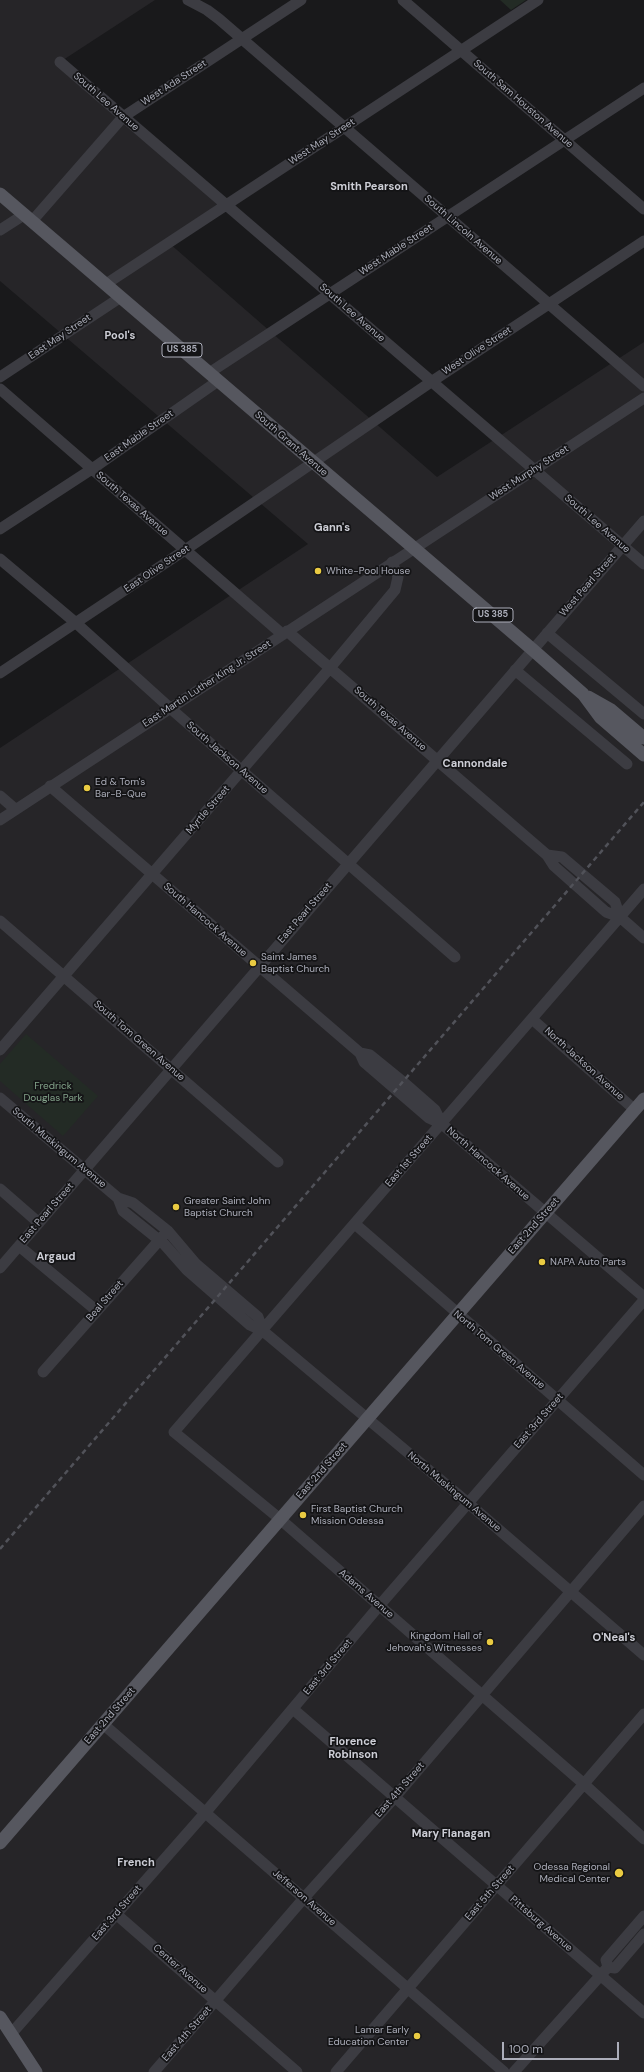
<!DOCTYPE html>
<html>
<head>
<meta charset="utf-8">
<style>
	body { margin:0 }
	#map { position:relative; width:644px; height:2072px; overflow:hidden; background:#19191b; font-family:"DM Sans",sans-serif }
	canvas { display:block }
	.scale { position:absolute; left:502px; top:2042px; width:117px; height:18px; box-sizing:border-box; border:2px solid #acaeba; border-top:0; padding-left:5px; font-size:12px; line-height:14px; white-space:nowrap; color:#acaeba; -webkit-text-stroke:3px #141416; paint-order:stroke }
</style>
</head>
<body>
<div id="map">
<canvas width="644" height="2072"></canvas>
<div class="scale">100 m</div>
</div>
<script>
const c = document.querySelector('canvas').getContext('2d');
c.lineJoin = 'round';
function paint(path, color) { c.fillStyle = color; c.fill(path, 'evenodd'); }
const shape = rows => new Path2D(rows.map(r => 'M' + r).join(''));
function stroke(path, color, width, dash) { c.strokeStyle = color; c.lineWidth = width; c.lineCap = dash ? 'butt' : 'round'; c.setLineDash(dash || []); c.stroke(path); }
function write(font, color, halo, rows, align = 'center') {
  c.font = font + ' "DM Sans",sans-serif'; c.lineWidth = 3.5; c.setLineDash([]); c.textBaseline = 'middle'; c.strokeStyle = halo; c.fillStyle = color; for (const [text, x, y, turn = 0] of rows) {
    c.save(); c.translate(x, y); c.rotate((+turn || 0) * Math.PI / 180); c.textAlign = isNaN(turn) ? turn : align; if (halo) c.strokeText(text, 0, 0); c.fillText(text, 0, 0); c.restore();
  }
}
const built = shape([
	[0,0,155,0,60,62,226,205,169,243,437,477,644,342,644,2072,0,2072,0,748,308,544,0,281]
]);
const green = shape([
	[500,0,526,0,511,10],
	[26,1034,98,1096,63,1136,0,1081,0,1064]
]);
const minor = shape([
	[188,0,207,10,219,19,644,386],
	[403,0,644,209],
	[60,62,644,564],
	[33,220,123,117,301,0],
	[0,230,25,214],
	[106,284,538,0],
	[209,373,644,88],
	[0,377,121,297],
	[0,389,282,634],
	[0,529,92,469,218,381],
	[0,559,76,623,170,708,455,957],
	[287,631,547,855,554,866,606,912,620,917,644,938],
	[547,633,644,714],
	[515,670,627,764],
	[0,673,185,550,431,382,644,241],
	[50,786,360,1053,364,1062,429,1118,442,1124,644,1297],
	[0,796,15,809],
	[0,820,644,398],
	[547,855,562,857,615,902,620,917],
	[644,889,174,1432,280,1519,584,1784,644,1839],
	[0,921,278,1162],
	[532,1019,635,1110],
	[0,1050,330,668,395,590,398,577,392,562],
	[360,1053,370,1055,402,1081,435,1110,442,1124],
	[0,1098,118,1198,133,1203,168,1231,196,1264,258,1317,263,1331],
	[0,1189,39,1223],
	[118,1198,123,1211,164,1244,187,1270,250,1325,263,1331,468,1503,644,1655],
	[355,1224,644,1475],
	[19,1246,97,1311],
	[0,1268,644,521],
	[43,1372,163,1236],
	[293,1709,644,2013],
	[103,1724,504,2072],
	[116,1914,297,2072],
	[608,1967,606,1960,644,1916],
	[608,1967,615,1968,644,1934],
	[11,2034,205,1813,379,1606,644,1300],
	[154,2072,304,1898,395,1797,644,1506],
	[336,2072,644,1714],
	[514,2072,608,1967]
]);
const major = shape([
	[0,194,533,650,583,694,600,717,644,755],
	[588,697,611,710,644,738],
	[0,1843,644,1099],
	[0,2017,36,2072]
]);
const rail = shape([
	[0,1549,644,802]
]);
const markers = [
	[318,571,4,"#eacb42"],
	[87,788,4,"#eacb42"],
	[253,963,4,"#eacb42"],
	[176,1207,4,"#eacb42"],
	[542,1262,4,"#eacb42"],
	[303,1515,4,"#eacb42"],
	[490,1642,4,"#eacb42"],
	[619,1873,5,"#eacb42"],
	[417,2036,4,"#eacb42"]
];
const shields = [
	[182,350,40],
	[493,615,40]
];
const shieldNames = [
	["US 385",182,350],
	["US 385",493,615]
];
const streetNames = [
	["West Ada Street",174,83,-33],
	["South Lee Avenue",106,102,41],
	["South Sam Houston Avenue",523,104,41],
	["West May Street",322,142,-33],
	["South Lincoln Avenue",463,230,41],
	["West Mable Street",396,250,-33],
	["South Lee Avenue",352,313,41],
	["East May Street",60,337,-34],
	["West Olive Street",477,351,-33],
	["East Mable Street",139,436,-35],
	["South Grant Avenue",291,444,41],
	["West Murphy Street",529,473,-33],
	["South Texas Avenue",132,504,41],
	["South Lee Avenue",597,524,41],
	["East Olive Street",157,569,-34],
	["West Pearl Street",588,585,-49],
	["East Martin Luther King Jr. Street",207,684,-33],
	["South Texas Avenue",390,719,41],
	["South Jackson Avenue",227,758,41],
	["Myrtle Street",208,810,-49],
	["East Pearl Street",305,913,-49],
	["South Hancock Avenue",205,920,41],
	["South Tom Green Avenue",139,1041,41],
	["North Jackson Avenue",584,1064,42],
	["South Muskingum Avenue",59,1148,40],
	["East 1st Street",409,1161,-49],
	["North Hancock Avenue",488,1164,41],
	["East Pearl Street",47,1213,-49],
	["East 2nd Street",534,1226,-49],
	["Beal Street",105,1301,-49],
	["North Tom Green Avenue",499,1350,40],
	["East 3rd Street",539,1421,-49],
	["East 2nd Street",322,1471,-49],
	["North Muskingum Avenue",454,1492,40],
	["Adams Avenue",366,1594,41],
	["East 3rd Street",328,1667,-50],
	["East 2nd Street",110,1716,-49],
	["East 4th Street",400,1790,-49],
	["East 5th Street",490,1893,-49],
	["Jefferson Avenue",304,1898,41],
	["East 3rd Street",117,1913,-49],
	["Pittsburg Avenue",541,1924,41],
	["Center Avenue",180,1969,41],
	["East 4th Street",187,2034,-49]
];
const poiNames = [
	["White-Pool House",326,571],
	["Ed & Tom's",95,782],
	["Bar-B-Que",95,794],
	["Saint James",261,957],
	["Baptist Church",261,969],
	["Greater Saint John",184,1201],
	["Baptist Church",184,1213],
	["NAPA Auto Parts",550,1262],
	["First Baptist Church",311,1509],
	["Mission Odessa",311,1521],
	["Kingdom Hall of",482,1636,"right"],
	["Jehovah's Witnesses",482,1648,"right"],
	["Odessa Regional",610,1867,"right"],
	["Medical Center",610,1879,"right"],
	["Lamar Early",409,2030,"right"],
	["Education Center",409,2042,"right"]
];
const parkNames = [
	["Fredrick",53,1086],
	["Douglas Park",53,1098]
];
const neighbourhoodNames = [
	["Smith Pearson",369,187],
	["Pool's",120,336],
	["Gann's",332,528],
	["Cannondale",475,764],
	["Argaud",56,1257],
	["O'Neal's",614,1638],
	["Florence",353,1742],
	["Robinson",353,1755],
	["Mary Flanagan",451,1834],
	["French",136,1863]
];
paint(built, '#262528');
paint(green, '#232b25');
stroke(minor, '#3c3c42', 11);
stroke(major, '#56575f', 13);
stroke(rail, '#515259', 2.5, [5, 4]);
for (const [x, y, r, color] of markers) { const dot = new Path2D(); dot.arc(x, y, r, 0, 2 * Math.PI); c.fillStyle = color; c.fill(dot); stroke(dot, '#141416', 1.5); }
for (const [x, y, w] of shields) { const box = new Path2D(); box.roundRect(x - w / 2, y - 7, w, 14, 3); c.fillStyle = '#141416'; c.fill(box); stroke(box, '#acaeba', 1); }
write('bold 9px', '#acaeba', null, shieldNames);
write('10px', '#acaeba', '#141416', streetNames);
write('10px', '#acaeba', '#141416', poiNames, 'left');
write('10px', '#84a48b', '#141416', parkNames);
write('bold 11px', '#cdced6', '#141416', neighbourhoodNames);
</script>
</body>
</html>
